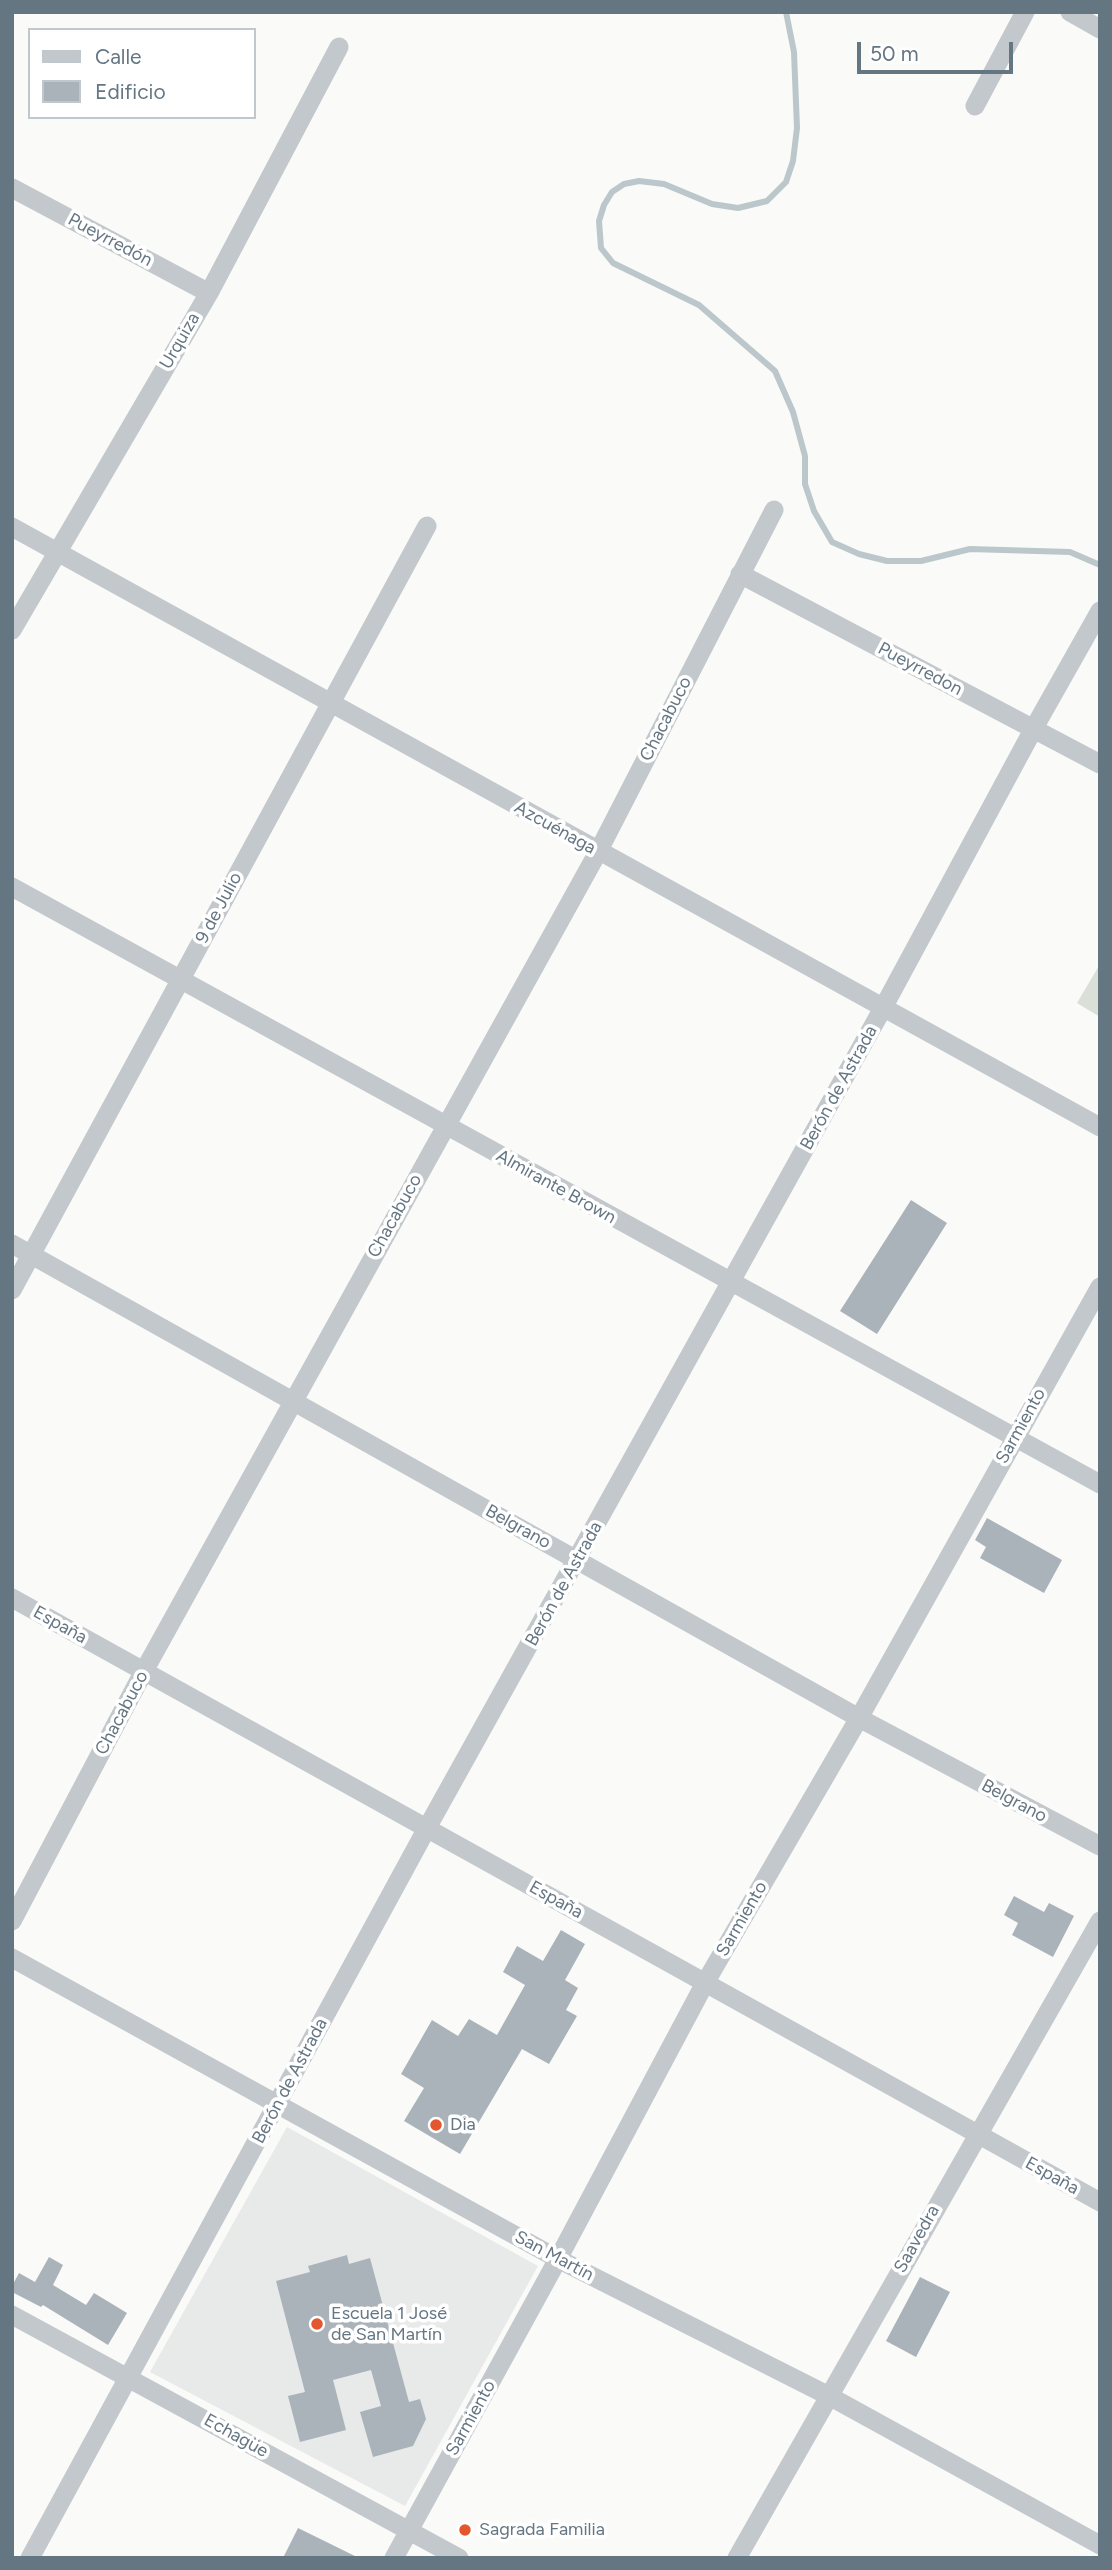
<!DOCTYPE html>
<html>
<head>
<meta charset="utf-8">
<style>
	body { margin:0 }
	#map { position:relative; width:1112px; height:2570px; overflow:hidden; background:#fafaf8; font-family:Figtree,sans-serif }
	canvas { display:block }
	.frame { position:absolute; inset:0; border:14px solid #657683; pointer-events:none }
	.legend { position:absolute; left:28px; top:28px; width:228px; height:91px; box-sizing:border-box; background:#fff; border:2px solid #c1c8cd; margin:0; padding:9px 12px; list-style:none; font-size:21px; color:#657683 }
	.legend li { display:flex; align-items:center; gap:14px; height:35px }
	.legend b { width:35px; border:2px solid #c1c8cd }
	.scale { position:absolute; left:857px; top:42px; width:156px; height:32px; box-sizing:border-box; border:4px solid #657683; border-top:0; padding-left:9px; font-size:21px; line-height:24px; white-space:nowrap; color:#657683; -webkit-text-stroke:5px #fff; paint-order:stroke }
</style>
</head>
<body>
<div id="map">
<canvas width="1112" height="2570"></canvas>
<div class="frame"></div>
<ul class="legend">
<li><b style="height:9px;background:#c3c8cc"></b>Calle</li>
<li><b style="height:19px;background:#aab3b9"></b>Edificio</li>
</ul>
<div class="scale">50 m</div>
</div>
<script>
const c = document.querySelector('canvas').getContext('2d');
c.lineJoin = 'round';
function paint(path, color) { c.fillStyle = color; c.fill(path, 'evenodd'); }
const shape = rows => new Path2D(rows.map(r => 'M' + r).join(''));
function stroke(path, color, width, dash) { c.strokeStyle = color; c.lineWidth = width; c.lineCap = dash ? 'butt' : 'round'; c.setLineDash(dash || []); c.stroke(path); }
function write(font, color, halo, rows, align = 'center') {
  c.font = font + ' Figtree,sans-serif'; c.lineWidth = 7; c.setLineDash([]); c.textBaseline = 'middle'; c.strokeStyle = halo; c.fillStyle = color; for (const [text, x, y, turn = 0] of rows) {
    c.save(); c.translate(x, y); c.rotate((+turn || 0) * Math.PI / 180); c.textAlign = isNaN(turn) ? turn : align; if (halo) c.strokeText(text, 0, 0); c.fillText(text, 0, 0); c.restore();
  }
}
const built = shape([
	[287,2127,538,2266,405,2506,150,2372]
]);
const green = shape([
	[1100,964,1100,1017,1077,1003]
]);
const stream = shape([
	[786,12,794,52,797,128,793,161,786,182,767,201,738,208,712,204,664,184,639,181,624,184,612,192,604,205,599,221,601,248,613,263,699,305,775,371,793,412,805,456,805,484,814,511,832,542,859,554,887,561,921,561,970,549,1070,552,1100,565]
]);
const building = shape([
	[911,1200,947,1223,877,1334,840,1311],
	[987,1518,1062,1560,1044,1593,980,1558,986,1547,975,1540],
	[1014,1896,1044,1912,1049,1903,1074,1916,1053,1957,1012,1935,1018,1923,1004,1915],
	[561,1930,585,1944,565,1980,578,1988,566,2010,577,2016,549,2064,522,2049,460,2154,404,2121,424,2088,401,2074,432,2020,458,2036,469,2019,497,2035,525,1985,503,1972,517,1946,543,1961],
	[347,2255,349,2264,370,2258,409,2402,420,2399,426,2419,413,2446,373,2457,360,2412,381,2406,371,2370,333,2380,346,2430,300,2442,288,2396,305,2392,276,2281,310,2272,308,2266],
	[49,2257,63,2265,53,2285,86,2305,94,2293,127,2313,108,2345,43,2305,41,2307,12,2292,12,2286,19,2273,35,2282],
	[920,2277,950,2292,916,2357,886,2341],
	[298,2528,359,2558,283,2558]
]);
const minor = shape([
	[1070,12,1100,29],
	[975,106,1025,12],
	[12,188,209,293],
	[12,527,1100,1127],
	[740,574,1100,764],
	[12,630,209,293,339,47],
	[12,887,1100,1484],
	[12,1244,859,1718,1100,1846],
	[12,1290,427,526],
	[12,1598,1100,2202],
	[12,1921,144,1671,598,852,774,510],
	[12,1958,558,2259,829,2396,1100,2545],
	[12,2315,459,2558],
	[30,2558,427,1828,883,1008,1034,728,1100,611],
	[394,2558,558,2259,705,1983,859,1718,1100,1287],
	[737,2558,1100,1921]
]);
const markers = [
	[436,2125,7,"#e4572e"],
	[317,2324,7,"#e4572e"],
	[465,2530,7,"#e4572e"]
];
const streetNames = [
	["Pueyrredón",110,240,28],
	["Urquiza",180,341,-60],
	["Pueyrredon",920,669,28],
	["Chacabuco",666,719,-63],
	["Azcuénaga",555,828,29],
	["9 de Julio",219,908,-62],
	["Berón de Astrada",839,1088,-61],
	["Almirante Brown",556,1187,29],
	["Chacabuco",395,1216,-61],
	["Sarmiento",1021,1426,-61],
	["Belgrano",518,1527,29],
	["Berón de Astrada",564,1584,-61],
	["España",60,1625,29],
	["Chacabuco",122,1713,-62],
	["Belgrano",1014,1801,28],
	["España",556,1900,29],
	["Sarmiento",742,1919,-60],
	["Berón de Astrada",290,2081,-62],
	["España",1052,2176,29],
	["Saavedra",917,2239,-61],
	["San Martín",554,2256,28],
	["Sarmiento",471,2418,-61],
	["Echagüe",236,2436,29]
];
const poiNames = [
	["Dia",450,2125],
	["Escuela 1 José",331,2314],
	["de San Martín",331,2335],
	["Sagrada Familia",479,2530]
];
paint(built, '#e8e9e9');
paint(green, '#dadfd7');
stroke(stream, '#bbc7cb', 6);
paint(building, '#aab3b9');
stroke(minor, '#c3c8cc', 19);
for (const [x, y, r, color] of markers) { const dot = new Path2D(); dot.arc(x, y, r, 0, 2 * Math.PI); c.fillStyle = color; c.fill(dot); stroke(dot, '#fff', 2.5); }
write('18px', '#657683', '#fff', streetNames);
write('18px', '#657683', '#fff', poiNames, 'left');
</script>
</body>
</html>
